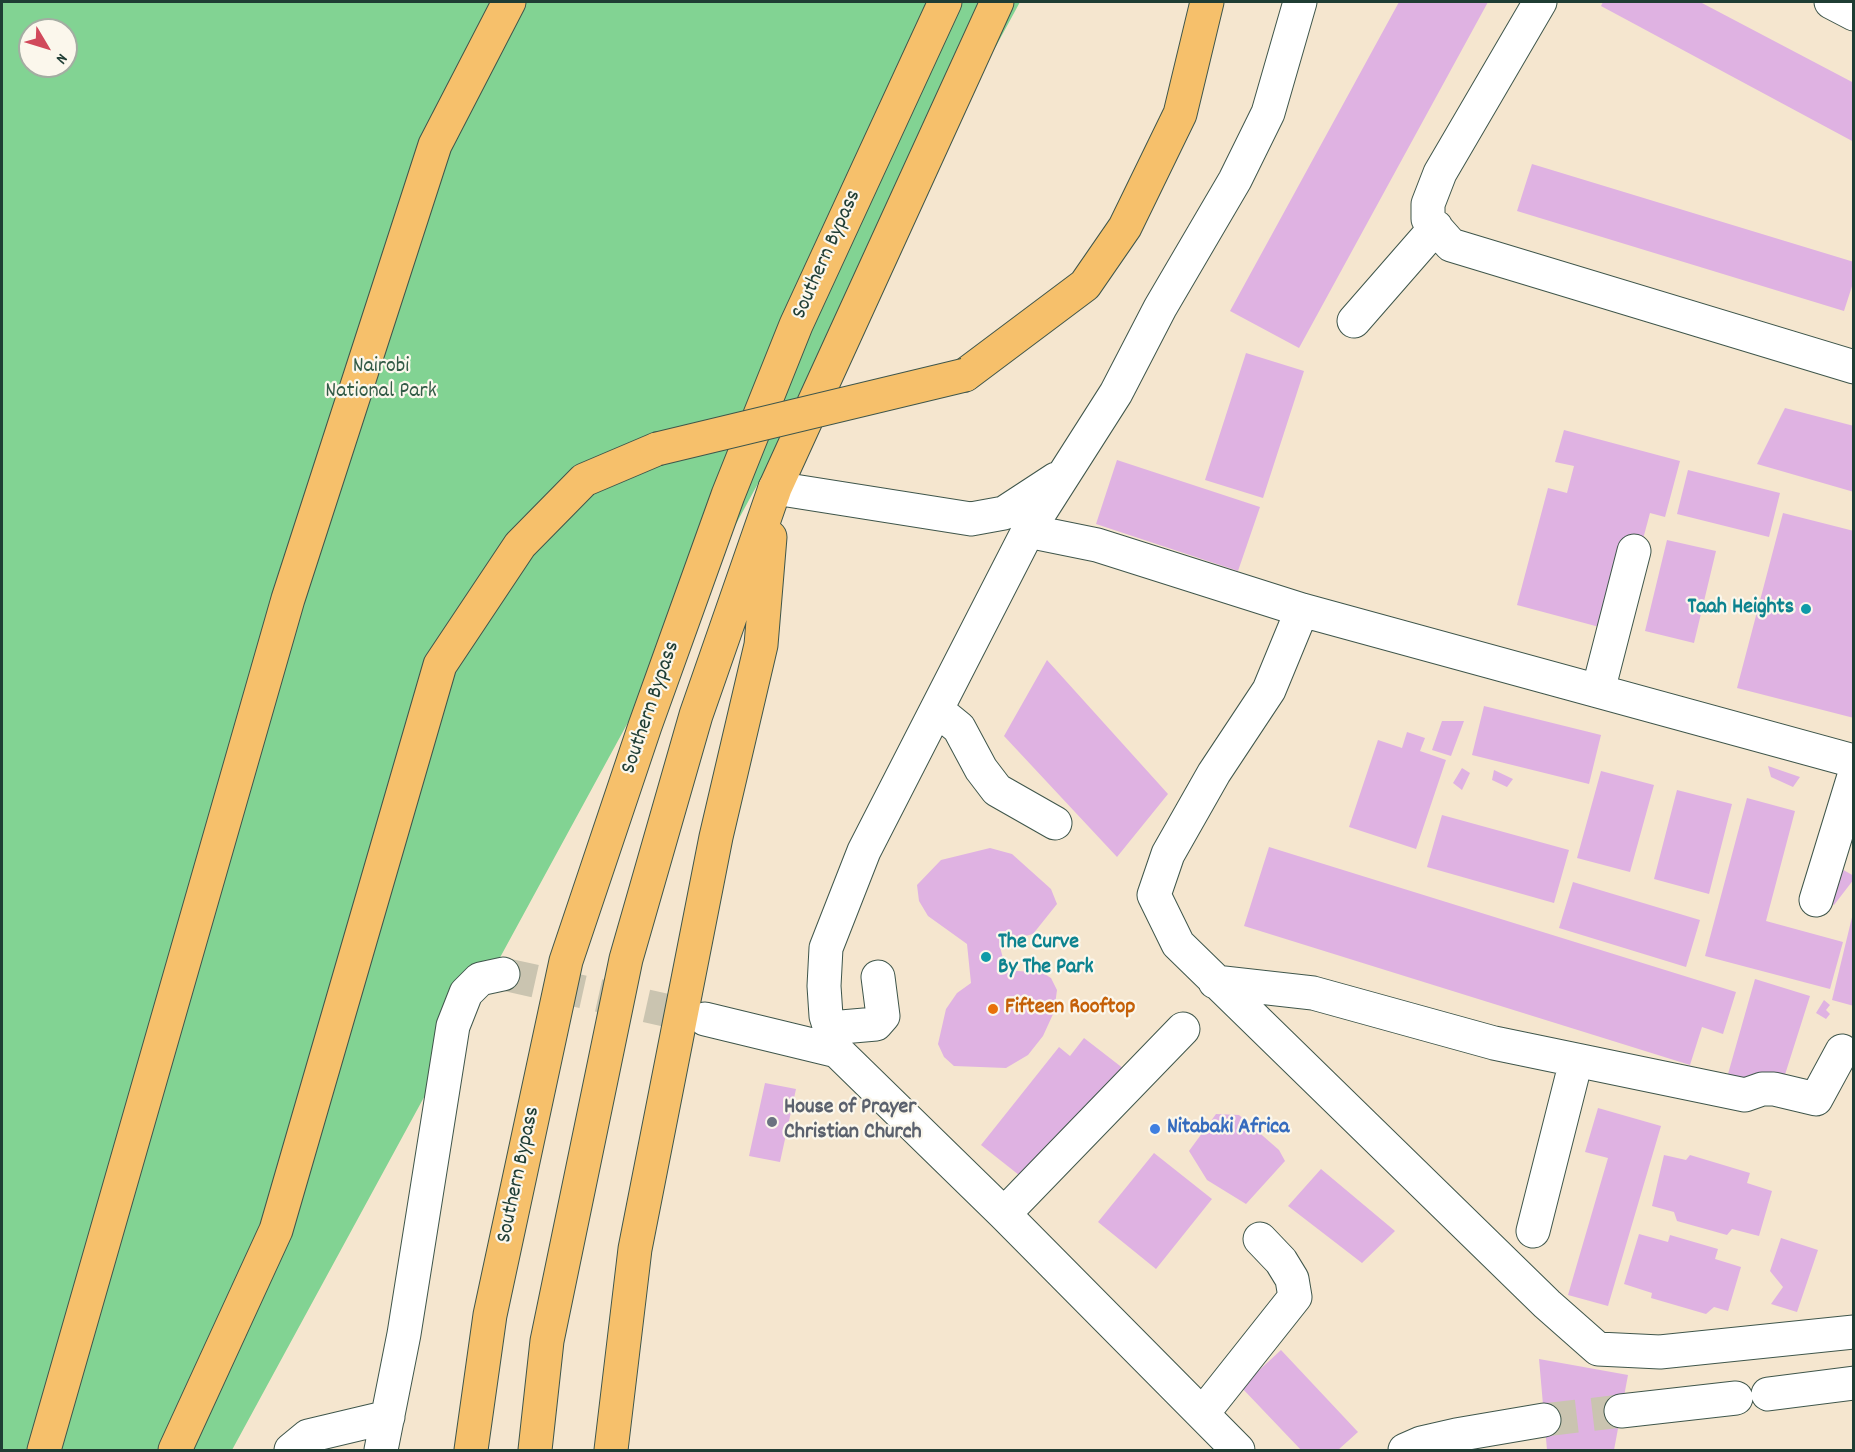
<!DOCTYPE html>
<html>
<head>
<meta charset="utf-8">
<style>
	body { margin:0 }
	#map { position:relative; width:1855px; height:1452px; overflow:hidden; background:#f5e6cf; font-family:Dekko,sans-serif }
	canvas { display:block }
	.frame { position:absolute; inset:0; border:3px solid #1f3d34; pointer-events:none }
	.north { position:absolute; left:18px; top:18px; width:60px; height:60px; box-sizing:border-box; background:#fbf7ec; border:2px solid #a3ada2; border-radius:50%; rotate:128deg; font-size:16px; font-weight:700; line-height:24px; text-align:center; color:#1f3d34 }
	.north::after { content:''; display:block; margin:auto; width:21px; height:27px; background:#d1495b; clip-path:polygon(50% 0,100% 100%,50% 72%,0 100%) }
</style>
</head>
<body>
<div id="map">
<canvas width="1855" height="1452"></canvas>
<div class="frame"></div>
<div class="north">N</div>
</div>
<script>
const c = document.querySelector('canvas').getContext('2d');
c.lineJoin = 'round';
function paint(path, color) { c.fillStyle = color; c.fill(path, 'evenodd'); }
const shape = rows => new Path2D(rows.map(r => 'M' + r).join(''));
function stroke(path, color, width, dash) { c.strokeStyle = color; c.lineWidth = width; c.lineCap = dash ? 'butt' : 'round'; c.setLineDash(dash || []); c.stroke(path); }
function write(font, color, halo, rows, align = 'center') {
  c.font = font + ' Dekko,sans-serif'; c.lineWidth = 4.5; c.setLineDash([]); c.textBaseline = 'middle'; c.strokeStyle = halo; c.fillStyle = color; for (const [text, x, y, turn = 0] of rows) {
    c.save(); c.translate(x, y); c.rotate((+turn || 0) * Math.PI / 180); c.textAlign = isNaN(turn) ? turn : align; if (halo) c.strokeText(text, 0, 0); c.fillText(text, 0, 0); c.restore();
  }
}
const green = shape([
	[2,2,1020,2,232,1450,2,1450],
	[30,30,66,30,66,66,30,66]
]);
const building = shape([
	[1399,2,1488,2,1299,348,1230,311],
	[1603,2,1700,2,1854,83,1854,142,1601,6],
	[1532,164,1854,262,1854,280,1844,311,1517,211],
	[1246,353,1304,371,1263,498,1205,480],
	[1785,408,1854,426,1854,492,1757,464],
	[1564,430,1680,461,1665,517,1650,513,1618,632,1517,605,1548,488,1567,493,1574,466,1555,462],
	[1117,460,1260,507,1238,571,1096,524],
	[1688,470,1780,493,1769,537,1677,514],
	[1783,513,1854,531,1854,718,1737,688],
	[1667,540,1716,551,1694,643,1645,631],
	[1047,660,1168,794,1117,857,1004,736],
	[1484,706,1601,735,1589,784,1472,755],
	[1442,721,1464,721,1451,756,1432,750],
	[1407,732,1425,738,1420,751,1446,760,1416,849,1349,827,1378,740,1402,748],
	[1768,766,1800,777,1793,787,1771,777],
	[1462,768,1470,773,1462,790,1453,783],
	[1494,770,1513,779,1507,787,1492,780],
	[1601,771,1654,785,1630,872,1577,858],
	[1677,790,1732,804,1709,894,1654,879],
	[1747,798,1795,811,1766,921,1843,942,1830,989,1705,956],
	[1442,815,1569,850,1554,903,1427,867],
	[1269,847,1736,992,1723,1034,1702,1027,1690,1065,1244,926],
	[990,848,1012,854,1051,889,1057,904,1033,934,999,943,1006,970,1043,973,1051,978,1057,990,1054,1012,1043,1036,1028,1055,1006,1068,954,1066,944,1057,938,1044,946,1009,957,993,971,983,967,944,928,916,919,901,917,885,941,860],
	[1840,868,1854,876,1854,879,1834,905,1817,895],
	[1573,882,1700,920,1686,967,1559,928],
	[1853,913,1854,913,1854,1006,1832,1000],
	[1755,979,1810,996,1782,1084,1726,1081],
	[1824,1000,1830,1005,1826,1010,1830,1014,1826,1019,1816,1013],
	[1084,1038,1124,1069,1024,1179,981,1145,1059,1047,1070,1056],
	[765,1083,796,1089,780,1162,749,1156],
	[1598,1108,1661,1126,1608,1306,1568,1295,1608,1158,1585,1152],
	[1216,1114,1239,1115,1279,1150,1285,1161,1246,1204,1207,1180,1189,1151],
	[1154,1153,1212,1199,1156,1269,1098,1222],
	[1664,1155,1686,1160,1690,1155,1750,1173,1747,1183,1772,1191,1759,1236,1732,1229,1727,1235,1677,1221,1674,1212,1652,1206],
	[1321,1169,1395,1231,1362,1263,1288,1206],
	[1639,1234,1668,1242,1670,1235,1718,1249,1715,1259,1741,1267,1728,1311,1714,1307,1706,1314,1651,1298,1652,1293,1624,1284],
	[1781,1238,1818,1250,1797,1312,1771,1304,1783,1287,1770,1271],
	[1281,1350,1358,1432,1338,1450,1301,1450,1241,1387],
	[1539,1359,1628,1375,1614,1450,1547,1450]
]);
const minorTunnel = shape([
	[503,974,705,1019],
	[1544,1420,1621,1411]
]);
const minor = shape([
	[1540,2,1440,173,1428,204,1428,219,1451,245,1854,367],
	[1831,2,1854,14],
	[1354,321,1436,227],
	[775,488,971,519,1004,513,1056,479],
	[1028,531,1097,545,1302,610,1854,761],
	[1302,610,1269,690,1214,773,1168,854,1154,895,1178,944,1547,1304,1598,1349,1660,1352,1854,1332],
	[1598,691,1634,551],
	[937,710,959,728,981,769,997,790,1055,823],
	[1816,900,1854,776],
	[1215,982,1313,993,1494,1043,1745,1095,1762,1089,1774,1089,1816,1099,1842,1051],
	[705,1019,837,1051,1004,1214,1238,1450],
	[830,1028,876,1024,883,1016,878,977],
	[837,1051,826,1016,824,986,826,948,864,851,1028,531,1116,393,1160,308,1235,180,1268,113,1300,2],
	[1004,1214,1183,1029],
	[1533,1231,1576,1061],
	[1768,1394,1854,1383],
	[1621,1411,1736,1398],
	[1203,1413,1295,1297,1292,1279,1281,1261,1260,1239],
	[291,1450,308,1436,388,1417],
	[381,1450,404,1334,453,1026,466,993,480,979,503,974],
	[1405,1450,1421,1443,1456,1435,1544,1420]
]);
const major = shape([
	[965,375,1085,285,1125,227,1180,114,1207,2],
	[44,1450,288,599,435,145,509,2],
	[175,1450,276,1230,440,665,520,545,584,480,657,449]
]);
const highway = shape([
	[471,1450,490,1315,566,961,645,726,728,495,796,325,945,2],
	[535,1450,547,1341,626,959,696,715,775,488,997,2],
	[611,1450,635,1249,716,837,761,645,770,537]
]);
const majorBridge = shape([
	[657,449,965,375]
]);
const markers = [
	[1806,609,6,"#0f9aa8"],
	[986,957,6,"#0f9aa8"],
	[993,1009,6,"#e8710a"],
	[772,1122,6,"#6b7280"],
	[1155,1129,6,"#3f7fe0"]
];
const streetNames = [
	["Southern Bypass",828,255,-66],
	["Southern Bypass",652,708,-71],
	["Southern Bypass",520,1175,-78]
];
const parkNames = [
	["Nairobi",381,368],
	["National Park",381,393]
];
const cultureNames = [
	["Taah Heights",1794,609],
	["The Curve",998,944,"left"],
	["By The Park",998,969,"left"]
];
const foodNames = [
	["Fifteen Rooftop",1005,1009]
];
const worshipNames = [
	["House of Prayer",784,1109],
	["Christian Church",784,1134]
];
const shopNames = [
	["Nitabaki Africa",1167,1129]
];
paint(green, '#82d393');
paint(building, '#dfb2e2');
stroke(minorTunnel, '#cac4b0', 33, [33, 16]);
stroke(minor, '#3f564b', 35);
stroke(major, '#3f564b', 35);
stroke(highway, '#3f564b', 35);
stroke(minor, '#fff', 33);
stroke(major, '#f6c06b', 33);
stroke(highway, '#f6c06b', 33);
stroke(majorBridge, '#3f564b', 35, []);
stroke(majorBridge, '#f6c06b', 33);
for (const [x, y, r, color] of markers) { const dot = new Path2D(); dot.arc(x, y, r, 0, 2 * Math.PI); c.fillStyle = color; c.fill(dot); stroke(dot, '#fbf7ec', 2); }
write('22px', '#1f3d34', '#fbf7ec', streetNames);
write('22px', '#335b47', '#fbf7ec', parkNames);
write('bold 22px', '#0d838f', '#fbf7ec', cultureNames, 'right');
write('bold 22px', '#c56008', '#fbf7ec', foodNames, 'left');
write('bold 22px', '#5b616d', '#fbf7ec', worshipNames, 'left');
write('bold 22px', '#366cbe', '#fbf7ec', shopNames, 'left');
</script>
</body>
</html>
